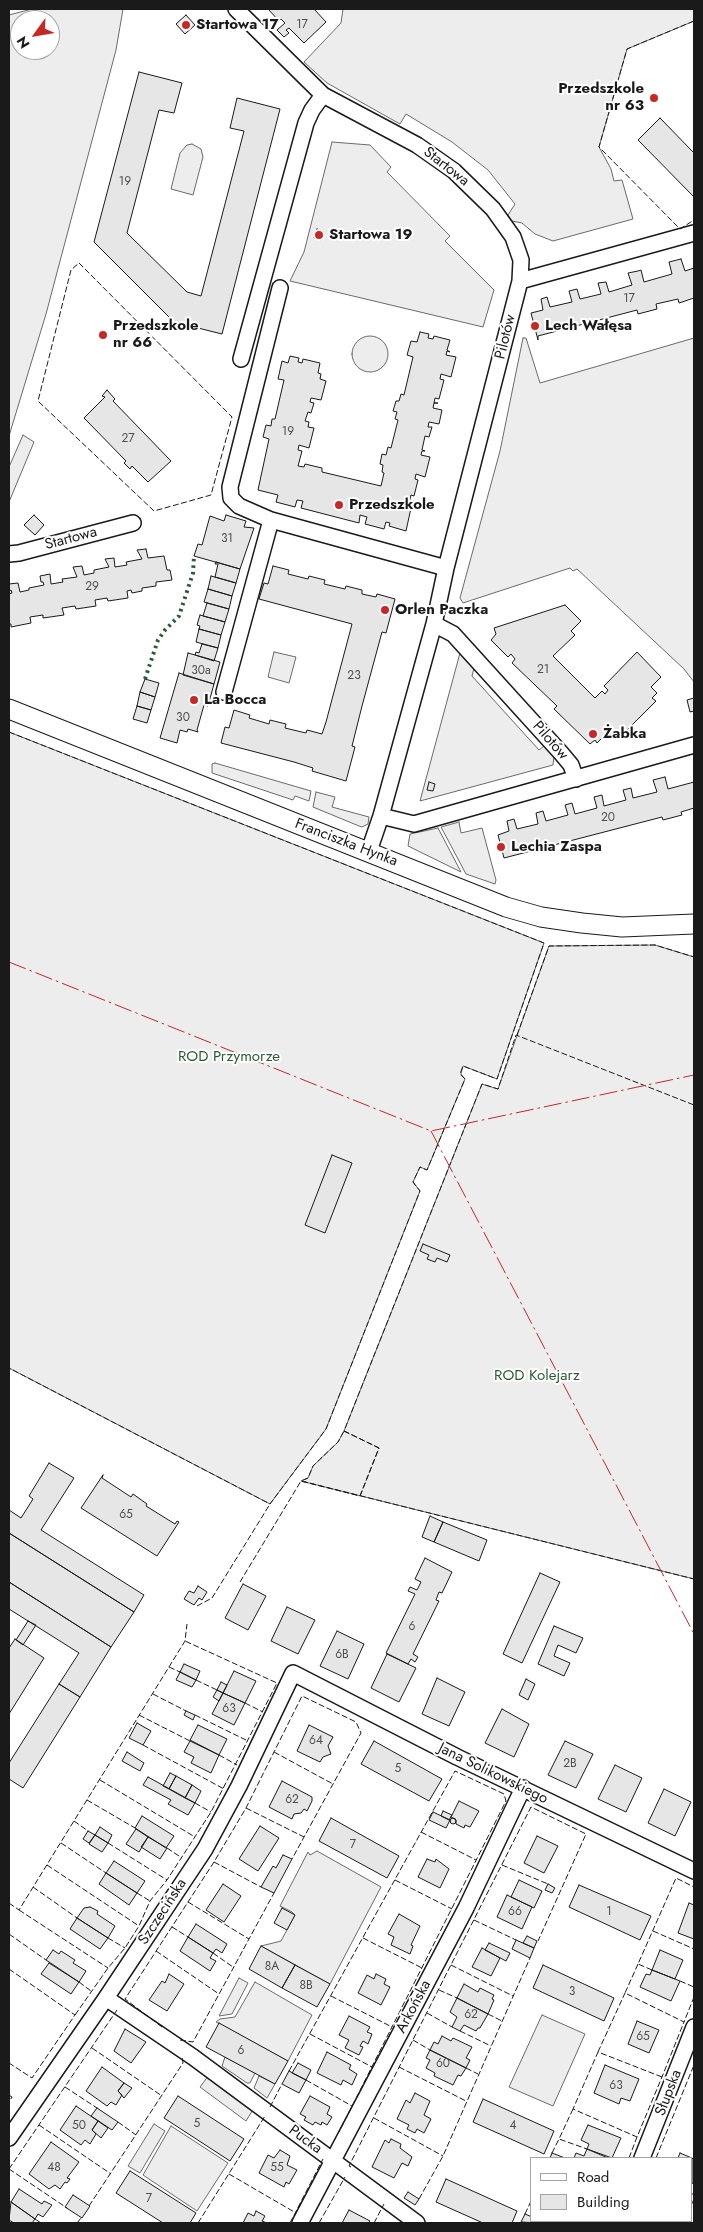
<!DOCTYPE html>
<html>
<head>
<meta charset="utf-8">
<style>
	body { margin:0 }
	#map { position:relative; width:703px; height:2232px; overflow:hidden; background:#fff; font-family:Jost,sans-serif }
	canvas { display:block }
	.frame { position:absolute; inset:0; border:10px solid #1a1a1a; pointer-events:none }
	.legend { position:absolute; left:530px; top:2157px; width:162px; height:65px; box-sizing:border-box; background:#fff; border:1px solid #a3a3a3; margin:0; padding:6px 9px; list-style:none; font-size:15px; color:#1a1a1a }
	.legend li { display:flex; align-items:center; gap:10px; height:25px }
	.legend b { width:25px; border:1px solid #a3a3a3 }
	.north { position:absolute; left:10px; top:10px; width:50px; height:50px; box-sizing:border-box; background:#fff; border:1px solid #a3a3a3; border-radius:50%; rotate:238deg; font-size:14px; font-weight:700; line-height:20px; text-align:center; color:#1a1a1a }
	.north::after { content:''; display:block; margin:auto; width:18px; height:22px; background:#c62828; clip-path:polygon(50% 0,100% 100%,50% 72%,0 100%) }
</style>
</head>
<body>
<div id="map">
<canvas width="703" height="2232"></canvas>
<div class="frame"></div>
<ul class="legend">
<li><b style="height:6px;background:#fff"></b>Road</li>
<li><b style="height:14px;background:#e6e6e6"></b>Building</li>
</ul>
<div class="north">N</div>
</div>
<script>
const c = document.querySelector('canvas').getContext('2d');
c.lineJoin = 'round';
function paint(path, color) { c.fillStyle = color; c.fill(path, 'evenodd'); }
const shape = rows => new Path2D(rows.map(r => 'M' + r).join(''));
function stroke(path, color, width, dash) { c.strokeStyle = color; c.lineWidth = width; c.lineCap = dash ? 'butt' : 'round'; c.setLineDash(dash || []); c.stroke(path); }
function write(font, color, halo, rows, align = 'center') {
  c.font = font + ' Jost,sans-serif'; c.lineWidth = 4; c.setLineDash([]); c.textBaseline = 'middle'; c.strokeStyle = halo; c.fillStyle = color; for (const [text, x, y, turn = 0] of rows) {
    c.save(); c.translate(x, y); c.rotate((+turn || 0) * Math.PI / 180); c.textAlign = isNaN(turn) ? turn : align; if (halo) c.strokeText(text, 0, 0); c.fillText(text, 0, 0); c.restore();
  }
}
const built = shape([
	[32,9,123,9,116,50,46,314,9,436,9,15,32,9],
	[20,20,50,20,50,50,20,50,20,20],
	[343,9,694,9,694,21,627,49,599,147,611,169,614,181,622,180,633,219,553,241,535,234,522,223,512,221,508,215,515,204,488,170,452,142,406,114,400,124,327,83,304,62,341,23,343,9],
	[332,142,370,145,391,167,387,172,450,236,445,241,494,290,483,327,290,281,304,252,332,142],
	[192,144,201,149,203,157,193,195,171,189,180,153,187,145,192,144],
	'352 354a18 18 0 1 1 36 0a18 18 0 1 1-36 0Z',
	[523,338,526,338,540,383,694,338,694,682,684,669,577,569,573,571,570,568,463,603,460,598,500,451,523,338],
	[23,435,34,442,9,502,9,467,23,435],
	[274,652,296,657,289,683,268,677,274,652],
	[460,653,474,668,472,676,539,750,544,746,554,756,553,765,420,801,460,653],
	[9,732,544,943,497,1079,463,1066,461,1074,465,1079,427,1170,420,1167,413,1182,420,1191,326,1429,270,1504,9,1368,9,732],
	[215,763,311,791,309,801,295,796,293,800,212,773,212,764,215,763],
	[316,792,335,797,332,807,369,817,368,824,362,827,359,826,313,807,316,792],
	[459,822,461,833,482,828,496,880,495,884,466,874,441,827,459,822],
	[438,828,461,872,408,846,410,834,438,828],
	[655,945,694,957,694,1579,301,1481,308,1478,313,1466,338,1442,344,1431,482,1084,498,1089,549,946,655,945],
	[317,1851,381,1887,330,1984,261,1946,281,1941,295,1915,292,1912,280,1906,308,1852,310,1855,317,1851],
	[239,1978,248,1983,232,2014,219,2016,239,1978],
	[255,1982,312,2015,288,2061,216,2022,220,2019,235,2017,255,1982],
	[542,2015,585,2034,553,2106,509,2087,542,2015],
	[225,2057,255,2073,250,2083,247,2083,222,2066,225,2057],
	[209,2075,254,2108,246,2121,200,2087,209,2075],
	[259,2076,275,2084,267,2098,254,2088,259,2076],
	[154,2124,165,2131,140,2173,128,2166,154,2124],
	[171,2126,228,2163,197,2211,143,2175,171,2126]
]);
const building = shape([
	[268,9,314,9,326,22,304,43,289,28,286,30,289,33,284,37,277,30,285,23,281,19,279,21,268,9],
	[186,15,195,25,185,34,176,24,186,15],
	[139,72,182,83,174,113,159,110,127,233,187,292,201,296,244,131,230,128,237,98,280,109,222,334,174,322,94,242,139,72],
	[660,118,694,153,694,197,638,140,660,118],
	[317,229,323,231,321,240,314,238,317,229],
	[681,259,685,271,694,268,694,298,679,303,678,299,656,304,657,309,638,314,637,310,538,336,538,340,531,313,543,310,541,299,547,297,550,307,572,302,569,291,577,289,580,299,601,294,598,283,606,282,609,292,632,285,628,273,638,271,641,270,644,282,672,274,669,262,681,259],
	[420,332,429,334,428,338,433,339,434,336,450,340,447,350,450,352,447,351,446,355,456,357,451,377,441,374,440,379,444,380,439,399,435,398,434,403,438,403,434,403,433,408,442,410,439,424,429,422,428,427,432,427,429,437,425,436,422,450,425,451,422,451,421,455,430,457,425,477,416,474,415,479,418,480,414,496,411,495,408,507,411,508,406,531,389,526,390,523,386,522,384,529,365,524,367,517,360,515,359,523,301,508,303,501,297,500,295,507,276,502,278,495,258,490,269,439,263,437,266,425,271,426,272,419,275,419,284,380,278,379,282,361,288,363,290,356,299,358,298,362,302,363,303,359,320,363,318,373,321,374,320,379,326,381,321,400,311,398,310,402,314,403,311,413,308,412,305,421,309,422,308,427,314,428,309,448,299,445,298,450,302,451,298,466,304,467,305,464,322,468,322,472,381,486,384,473,382,472,383,465,380,464,382,454,386,455,388,447,391,448,398,420,395,419,397,412,393,411,396,401,399,401,401,394,404,395,413,357,407,355,411,341,417,342,420,332],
	[107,390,115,399,113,401,171,461,148,482,132,466,130,469,124,463,126,461,84,418,105,397,102,396,107,390],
	[34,515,44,525,35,535,24,525,34,515],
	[226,515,246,521,244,527,254,528,240,569,194,556,198,544,202,545,210,516,224,521,226,515],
	[146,549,148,558,164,556,167,570,170,570,172,580,156,582,156,586,142,588,142,591,132,593,131,590,127,591,128,598,108,601,107,598,95,600,96,606,76,609,75,606,62,608,64,615,43,618,43,615,30,617,31,623,11,627,11,624,9,624,9,594,12,593,11,590,9,591,9,584,18,583,20,592,29,590,29,588,44,585,43,582,41,582,40,576,50,574,51,584,63,582,62,579,77,577,73,567,82,566,84,575,94,573,94,570,109,567,105,559,114,558,115,567,127,565,126,562,142,559,137,550,146,549],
	[216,562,240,569,236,583,215,577,218,564,215,564,216,562],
	[273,566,289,570,288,574,308,579,309,576,325,580,324,584,345,589,346,586,362,590,362,594,376,597,377,594,395,599,386,633,382,632,362,706,352,746,355,747,346,781,312,771,313,768,294,762,221,743,225,727,229,728,234,710,250,715,249,718,269,724,270,720,286,724,285,728,306,733,307,730,322,734,326,722,352,624,259,599,264,583,268,584,273,566],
	[211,576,236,583,232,596,208,589,211,576],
	[208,589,232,596,229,609,204,602,208,589],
	[207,603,229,609,225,622,203,616,207,603],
	[565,605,581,621,571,631,575,635,553,656,595,698,602,691,605,694,608,690,604,686,637,652,661,677,651,687,657,693,652,698,656,701,623,734,619,731,614,737,609,731,597,743,595,740,590,744,554,709,557,706,512,663,515,659,511,654,508,657,491,640,496,634,494,628,565,605],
	[200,615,225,622,221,635,199,629,200,626,197,625,200,615],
	[199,629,221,635,218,648,196,642,199,629],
	[202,644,218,648,214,661,195,655,196,652,199,653,202,644],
	[188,653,220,662,214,684,183,675,188,653],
	[179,673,214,684,208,706,204,705,197,730,198,732,188,729,187,732,180,730,177,743,160,738,179,673],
	[145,679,159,683,155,697,140,692,145,679],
	[140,692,155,697,151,710,137,706,140,692],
	[694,698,694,711,690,712,687,700,694,698],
	[137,706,151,710,147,723,133,719,137,706],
	[665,777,668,789,694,782,694,808,681,812,682,815,663,820,662,817,504,858,498,835,509,831,507,821,514,819,517,829,538,824,536,813,543,811,546,821,568,815,565,805,572,803,575,814,597,808,594,797,602,795,604,806,626,800,623,790,631,788,633,798,657,792,653,780,665,777],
	[429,782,435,784,433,791,427,790,429,782],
	[332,1155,352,1163,325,1233,305,1225,332,1155],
	[423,1244,450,1255,447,1262,437,1258,435,1262,427,1259,429,1255,420,1251,423,1244],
	[49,1463,74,1478,41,1530,144,1595,134,1612,9,1533,9,1510,21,1518,33,1499,29,1496,49,1463],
	[103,1475,102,1478,131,1497,133,1494,147,1504,146,1506,175,1524,177,1521,179,1522,157,1556,81,1508,103,1475],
	[430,1516,443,1522,434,1542,422,1537,430,1516],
	[443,1522,487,1540,479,1561,434,1542,443,1522],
	[9,1533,134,1612,111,1647,9,1582,9,1533],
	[425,1558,452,1572,442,1593,439,1592,436,1600,439,1601,413,1654,418,1657,415,1662,411,1659,408,1664,386,1653,415,1594,408,1591,410,1587,417,1590,421,1582,415,1579,425,1558],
	[540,1573,560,1582,522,1663,503,1654,540,1573],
	[9,1582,111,1647,80,1697,59,1684,79,1653,9,1609,9,1582],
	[243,1584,266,1596,248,1630,225,1618,243,1584],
	[198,1586,207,1592,202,1600,199,1598,194,1605,184,1599,189,1591,194,1593,198,1586],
	[287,1607,315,1620,298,1654,271,1641,287,1607],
	[28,1621,36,1625,23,1645,16,1640,28,1621],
	[554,1626,583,1638,576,1653,558,1645,554,1656,570,1663,564,1676,538,1664,554,1626],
	[337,1631,364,1644,348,1679,320,1666,337,1631],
	[15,1639,44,1658,9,1714,9,1648,15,1639],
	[387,1654,416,1668,399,1702,371,1688,387,1654],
	[184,1664,200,1671,196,1680,180,1672,184,1664],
	[234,1671,256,1681,245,1703,223,1693,234,1671],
	[180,1672,196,1680,192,1687,176,1680,180,1672],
	[437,1678,465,1692,449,1726,422,1714,437,1678],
	[526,1679,535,1684,528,1700,519,1695,526,1679],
	[221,1682,227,1685,223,1693,217,1690,221,1682],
	[59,1684,80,1697,23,1788,9,1779,9,1763,59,1684],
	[217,1690,223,1693,219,1701,213,1697,217,1690],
	[223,1693,245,1703,234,1725,212,1714,223,1693],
	[502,1709,529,1724,514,1757,485,1743,502,1709],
	[186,1711,195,1715,193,1720,184,1715,186,1711],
	[137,1723,151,1731,143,1745,129,1738,137,1723],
	[198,1725,227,1739,219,1755,190,1740,198,1725],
	[309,1725,333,1737,328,1746,331,1754,323,1757,320,1762,297,1751,309,1725],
	[190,1741,219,1755,211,1773,191,1763,194,1757,184,1752,190,1741],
	[374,1741,442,1779,429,1801,361,1764,374,1741],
	[565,1741,593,1754,576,1788,548,1775,565,1741],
	[127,1752,144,1763,140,1771,122,1761,127,1752],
	[615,1765,642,1778,626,1812,598,1799,615,1765],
	[170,1773,176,1776,169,1789,163,1786,170,1773],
	[176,1776,192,1785,185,1798,169,1789,176,1776],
	[148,1777,195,1803,188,1815,168,1804,171,1800,143,1785,148,1777],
	[282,1781,312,1797,312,1801,307,1811,304,1809,301,1813,294,1814,292,1819,269,1807,282,1781],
	[192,1785,201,1791,195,1803,185,1798,192,1785],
	[664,1789,691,1802,675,1836,648,1823,664,1789],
	[459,1801,479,1811,470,1827,465,1825,464,1828,456,1824,456,1820,451,1817,459,1801],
	[443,1811,452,1815,449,1820,441,1816,443,1811],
	[433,1812,450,1820,446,1828,429,1820,433,1812],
	[142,1816,174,1836,166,1848,135,1828,142,1816],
	'450 1821a3 3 0 1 1 6 0a3 3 0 1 1-6 0Z',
	[331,1818,399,1856,387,1878,319,1841,331,1818],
	[260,1826,279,1838,258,1871,239,1859,260,1826],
	[100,1827,112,1835,108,1843,95,1835,100,1827],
	[136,1829,148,1837,139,1852,126,1844,136,1829],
	[88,1831,95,1835,89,1843,83,1839,88,1831],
	[95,1835,108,1843,102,1852,89,1844,95,1835],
	[537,1836,558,1846,544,1873,524,1863,537,1836],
	[148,1837,167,1848,160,1859,141,1847,148,1837],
	[283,1855,292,1859,274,1893,261,1887,273,1866,276,1868,283,1855],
	[427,1859,435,1862,436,1859,449,1869,440,1888,418,1877,427,1859],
	[114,1861,145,1881,137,1893,106,1873,114,1861],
	[106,1873,137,1893,129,1905,99,1884,106,1873],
	[519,1880,542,1891,534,1908,511,1897,519,1880],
	[223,1884,241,1896,224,1922,206,1910,223,1884],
	[548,1884,555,1888,552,1893,545,1890,548,1884],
	[579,1885,651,1916,640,1940,569,1907,579,1885],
	[507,1895,532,1907,522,1929,497,1917,507,1895],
	[689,1903,694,1905,694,1939,678,1933,689,1903],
	[90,1907,98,1911,97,1914,115,1926,108,1938,77,1918,84,1908,90,1907],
	[282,1908,295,1915,287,1930,274,1923,282,1908],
	[399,1914,420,1926,411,1945,413,1946,410,1954,391,1945,394,1937,388,1934,399,1914],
	[77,1918,108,1938,100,1949,70,1929,77,1918],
	[196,1924,227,1944,222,1953,216,1949,213,1953,188,1937,196,1924],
	[527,1936,537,1941,534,1948,523,1943,527,1936],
	[188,1937,213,1953,210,1958,216,1961,210,1971,180,1951,188,1937],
	[516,1940,534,1948,530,1958,512,1949,516,1940],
	[489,1943,510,1953,506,1961,485,1950,489,1943],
	[261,1946,295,1965,282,1988,249,1969,261,1946],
	[482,1948,500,1958,491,1976,472,1967,482,1948],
	[53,1950,59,1954,61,1951,75,1960,73,1963,86,1971,79,1982,46,1960,53,1950],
	[660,1950,683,1960,675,1979,652,1970,660,1950],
	[49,1963,79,1982,71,1994,41,1974,49,1963],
	[295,1965,330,1984,317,2007,282,1988,295,1965],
	[543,1965,614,1998,604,2021,533,1988,543,1965],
	[652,1970,680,1981,671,2001,640,1987,646,1974,650,1975,652,1970],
	[169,1974,184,1984,167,2011,149,2000,162,1981,165,1983,169,1974],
	[376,1974,386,1979,384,1984,390,1987,381,2005,358,1993,367,1975,374,1979,376,1974],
	[464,1984,478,1992,480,1988,494,1995,492,1999,494,2000,488,2014,457,1998,464,1984],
	[457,1998,488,2014,480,2028,478,2028,476,2031,464,2025,460,2031,452,2027,457,2017,450,2012,457,1998],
	[349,2016,370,2027,367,2032,372,2034,368,2044,363,2041,360,2046,363,2047,359,2055,345,2048,349,2040,339,2035,349,2016],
	[637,2021,659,2030,649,2053,628,2044,637,2021],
	[219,2023,288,2061,275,2084,206,2047,219,2023],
	[125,2029,146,2042,131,2063,114,2051,125,2029],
	[442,2036,451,2041,453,2038,472,2047,466,2058,470,2060,466,2068,430,2050,434,2042,438,2044,442,2036],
	[430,2050,466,2068,461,2076,458,2075,453,2085,434,2076,435,2073,426,2068,430,2060,426,2058,430,2050],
	[327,2052,351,2065,349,2069,357,2074,352,2085,343,2080,341,2085,317,2073,327,2052],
	[298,2063,311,2070,306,2080,292,2073,298,2063],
	[605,2065,639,2079,630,2101,621,2098,619,2104,594,2093,605,2065],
	[102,2067,124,2083,118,2091,122,2095,116,2105,111,2102,107,2106,86,2091,102,2067],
	[289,2071,306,2080,299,2093,282,2084,289,2071],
	[124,2083,132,2088,124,2098,118,2091,124,2083],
	[415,2093,430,2101,424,2115,431,2119,424,2133,417,2129,415,2133,407,2129,409,2125,397,2119,406,2100,410,2103,415,2093],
	[178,2096,244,2139,230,2161,164,2118,178,2096],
	[310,2096,330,2107,327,2114,332,2117,327,2125,322,2122,321,2125,315,2122,313,2125,304,2120,306,2117,300,2114,310,2096],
	[483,2099,554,2131,544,2154,473,2122,483,2099],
	[76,2106,98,2121,92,2130,96,2134,90,2144,85,2140,81,2145,60,2130,76,2106],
	[97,2108,118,2122,112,2130,91,2116,97,2108],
	[98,2121,108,2128,101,2138,92,2130,98,2121],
	[588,2125,621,2138,612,2158,587,2149,589,2144,581,2140,588,2125],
	[391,2139,401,2144,400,2148,412,2157,408,2166,402,2163,394,2178,372,2167,385,2140,389,2143,391,2139],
	[51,2142,79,2162,67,2178,70,2179,67,2183,65,2182,60,2189,55,2185,49,2189,29,2174,51,2142],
	[587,2149,608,2158,574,2158,576,2153,584,2156,587,2149],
	[280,2150,290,2156,287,2165,297,2170,289,2184,286,2182,284,2187,259,2173,268,2155,274,2158,280,2150],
	[552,2153,565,2158,550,2158,552,2153],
	[680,2153,694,2159,694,2184,692,2183,692,2158,678,2158,680,2153],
	[130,2171,196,2213,190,2223,163,2223,116,2193,130,2171],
	[446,2179,517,2211,512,2223,483,2223,436,2202,446,2179],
	[19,2189,42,2204,44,2201,52,2205,43,2217,38,2214,35,2219,11,2202,19,2189],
	[408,2192,419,2199,415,2205,404,2198,408,2192],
	[73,2195,90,2206,82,2218,65,2207,73,2195],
	[11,2202,35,2219,32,2223,14,2223,9,2220,11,2202],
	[349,2210,370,2221,368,2223,342,2223,349,2210],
	[256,2211,265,2216,262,2221,267,2223,243,2223,248,2213,254,2216,256,2211],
	[525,2214,532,2217,532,2221,541,2221,540,2223,521,2222,525,2214],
	[568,2221,582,2221,581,2223,568,2221],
	[653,2221,677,2221,676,2223,651,2223,653,2221]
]);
const minor = shape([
	[236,9,323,95,417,145,454,171,493,209,513,237,521,260,520,281,446,568,434,624,381,816,369,851],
	[520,281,694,233],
	[241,359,306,123,312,110,323,95],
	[271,520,239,506,231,498,230,487,280,288],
	[9,554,19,553,133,523],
	[434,624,453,634,561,753,571,765,576,779],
	[224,692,271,520,446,568],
	[381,816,414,824,694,745],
	[106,1998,193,2057,417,2223],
	[9,2138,106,1998,205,1849,239,1786,293,1673,457,1757,694,1871],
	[642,2158,694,2027],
	[300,2223,466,1908,523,1788],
	[615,2223,616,2221]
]);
const tertiary = shape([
	[9,709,506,907,541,917,582,923,622,927,694,924]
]);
const hedge = shape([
	[145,679,158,640,165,630,179,616,193,573,194,556]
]);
const fence = shape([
	[694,21,627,49,599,147,680,229,694,220],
	[79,263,232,417,211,495,154,511,38,401,71,270,79,263],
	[9,732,544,943,497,1079,463,1066,460,1074,465,1079,427,1170,420,1167,413,1182,420,1191,326,1429,270,1504,9,1368],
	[517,1035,549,946,655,945,694,957],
	[344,1431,379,1448,360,1496,301,1481,308,1478,313,1466,338,1442,344,1431],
	[360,1496,379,1448,344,1431,482,1084,498,1089,516,1035,694,1105],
	[240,1582,301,1481,694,1579],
	[197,1606,212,1598,270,1504],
	[169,1667,180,1672],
	[196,1680,217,1690],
	[153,1694,186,1711],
	[245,1703,263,1712],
	[139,1715,190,1741],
	[195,1715,248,1741],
	[143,1745,224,1789],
	[274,1752,333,1784],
	[219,1755,237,1765],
	[100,1780,195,1837],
	[87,1800,135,1828],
	[195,1803,211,1812],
	[246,1808,304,1837],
	[74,1821,88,1831],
	[421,1832,476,1860],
	[61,1843,106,1873],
	[108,1843,167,1880],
	[167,1848,182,1858],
	[214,1862,261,1887],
	[47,1865,139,1926],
	[502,1865,548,1884],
	[395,1880,452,1909],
	[33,1887,77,1918],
	[137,1893,150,1901],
	[188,1902,249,1939],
	[9,1903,19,1910,185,1641,187,1624],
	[19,1910,108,1968],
	[474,1920,516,1940],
	[172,1927,188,1937],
	[653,1931,694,1949],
	[9,1934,46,1960],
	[108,1938,125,1948],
	[363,1938,422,1968],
	[156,1951,219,1994],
	[213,1953,233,1967],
	[638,1964,625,1993,684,2022,694,1997],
	[451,1965,513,1996],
	[9,1969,75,2015,32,2078,9,2063],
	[652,1970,638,1964,676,1878,694,1887],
	[680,1981,694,1987],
	[79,1982,91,1991],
	[439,1990,457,1998],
	[331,1996,392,2027],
	[427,2013,452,2027],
	[488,2014,502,2021],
	[75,2015,108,1968,125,1948,139,1926,150,1901,167,1880,211,1812,277,1683,185,1641],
	[162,2027,125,1999,214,1862,246,1808,302,1696,356,1722,361,1733,292,1859],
	[460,2031,491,2046],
	[310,2034,372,2067],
	[180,2040,193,2042,274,1893],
	[413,2040,430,2050],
	[92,2048,162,2096],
	[598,2052,625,1993],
	[399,2067,466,2101],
	[466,2068,478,2074],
	[289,2071,455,1771,504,1794,506,1801,339,2132],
	[662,2077,598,2052,573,2109,637,2137,662,2077,684,2022],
	[306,2080,352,2106],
	[65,2087,97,2108],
	[9,2095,12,2097,9,2102],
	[270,2107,282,2084],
	[573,2109,559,2139,587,2149],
	[374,2118,443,2156],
	[118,2122,136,2135],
	[39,2125,111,2174],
	[552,2153,559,2139],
	[629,2158,637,2137],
	[656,2158,694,2065],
	[351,2167,349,2166,531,1807,586,1834,538,1941],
	[9,2169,117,2010],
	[9,2169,67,2208],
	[229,2174,296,2213],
	[692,2194,694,2194],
	[419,2199,443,2156,530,1958],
	[89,2206,183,2063,182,2056],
	[525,2214,532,2199],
	[35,2219,41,2223],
	[77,2223,81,2218,79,2217],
	[198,2223,265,2116],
	[290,2223,323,2159],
	[319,2223,345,2177],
	[374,2223,384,2204],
	[602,2223,603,2221],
	[630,2223,631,2221]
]);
const power = shape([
	[9,962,431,1131,694,1075],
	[431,1131,694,1634],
	[692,2204,694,2198],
	[684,2223,685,2221]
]);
const markers = [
	[186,25,5,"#c62828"],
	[654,98,5,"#c62828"],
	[319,235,5,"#c62828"],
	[535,326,5,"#c62828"],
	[103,335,5,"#c62828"],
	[339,505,5,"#c62828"],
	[385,610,5,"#c62828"],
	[194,700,5,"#c62828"],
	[593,734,5,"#c62828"],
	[501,847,5,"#c62828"]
];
const numberNames = [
	["17",302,25],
	["19",125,182],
	["17",629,299],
	["19",288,432],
	["27",128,439],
	["31",227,539],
	["29",92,587],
	["21",543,670],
	["30a",201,671],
	["23",354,676],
	["30",183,718],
	["20",608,818],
	["65",126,1515],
	["6",412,1627],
	["6B",342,1655],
	["63",229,1709],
	["64",316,1741],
	["2B",570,1764],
	["5",398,1769],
	["62",292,1800],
	["7",353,1845],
	["66",515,1912],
	["1",609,1912],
	["8A",272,1967],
	["8B",306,1986],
	["3",572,1992],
	["62",471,2015],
	["65",643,2037],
	["6",241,2051],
	["60",443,2064],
	["63",616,2086],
	["5",197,2124],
	["50",79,2126],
	["4",513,2126],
	["48",54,2168],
	["55",277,2168],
	["7",149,2199]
];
const poiNames = [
	["Startowa 17",196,25],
	["Przedszkole",644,89,"right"],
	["nr 63",644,106,"right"],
	["Startowa 19",329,235],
	["Przedszkole",113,326],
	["nr 66",113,343],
	["Lech Wałęsa",545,326],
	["Przedszkole",349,505],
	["Orlen Paczka",395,610],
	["La Bocca",204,700],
	["Żabka",603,734],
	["Lechia Zaspa",511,847]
];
const streetNames = [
	["Startowa",446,167,38],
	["Pilotów",506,337,-76],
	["Startowa",71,539,-15],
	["Pilotów",550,741,49],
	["Franciszka Hynka",346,843,21],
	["Jana Solikowskiego",493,1774,26],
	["Szczecińska",163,1912,-57],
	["Arkońska",414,2007,-62],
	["Słupska",669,2093,-69],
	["Pucka",305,2140,36]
];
const parkNames = [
	["ROD Przymorze",229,1057],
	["ROD Kolejarz",537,1376]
];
paint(built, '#ededed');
stroke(built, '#6a6a6a', 1);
paint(building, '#e6e6e6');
stroke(building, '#1a1a1a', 1);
stroke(minor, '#1a1a1a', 18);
stroke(tertiary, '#1a1a1a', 21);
stroke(minor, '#fff', 15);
stroke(tertiary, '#fff', 19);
stroke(hedge, '#2b5a34', 4, [2.5, 4]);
stroke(fence, '#1a1a1a', 1, [6, 2.5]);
stroke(power, '#c62828', 1, [18, 4, 2.5, 4]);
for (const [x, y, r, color] of markers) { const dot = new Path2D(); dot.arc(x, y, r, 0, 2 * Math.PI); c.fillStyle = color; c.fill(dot); stroke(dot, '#fff', 2); }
write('12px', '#4d4d4d', null, numberNames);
write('bold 15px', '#1a1a1a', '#fff', poiNames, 'left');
write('15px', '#1a1a1a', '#fff', streetNames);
write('15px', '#2b5a34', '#fff', parkNames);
</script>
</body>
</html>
